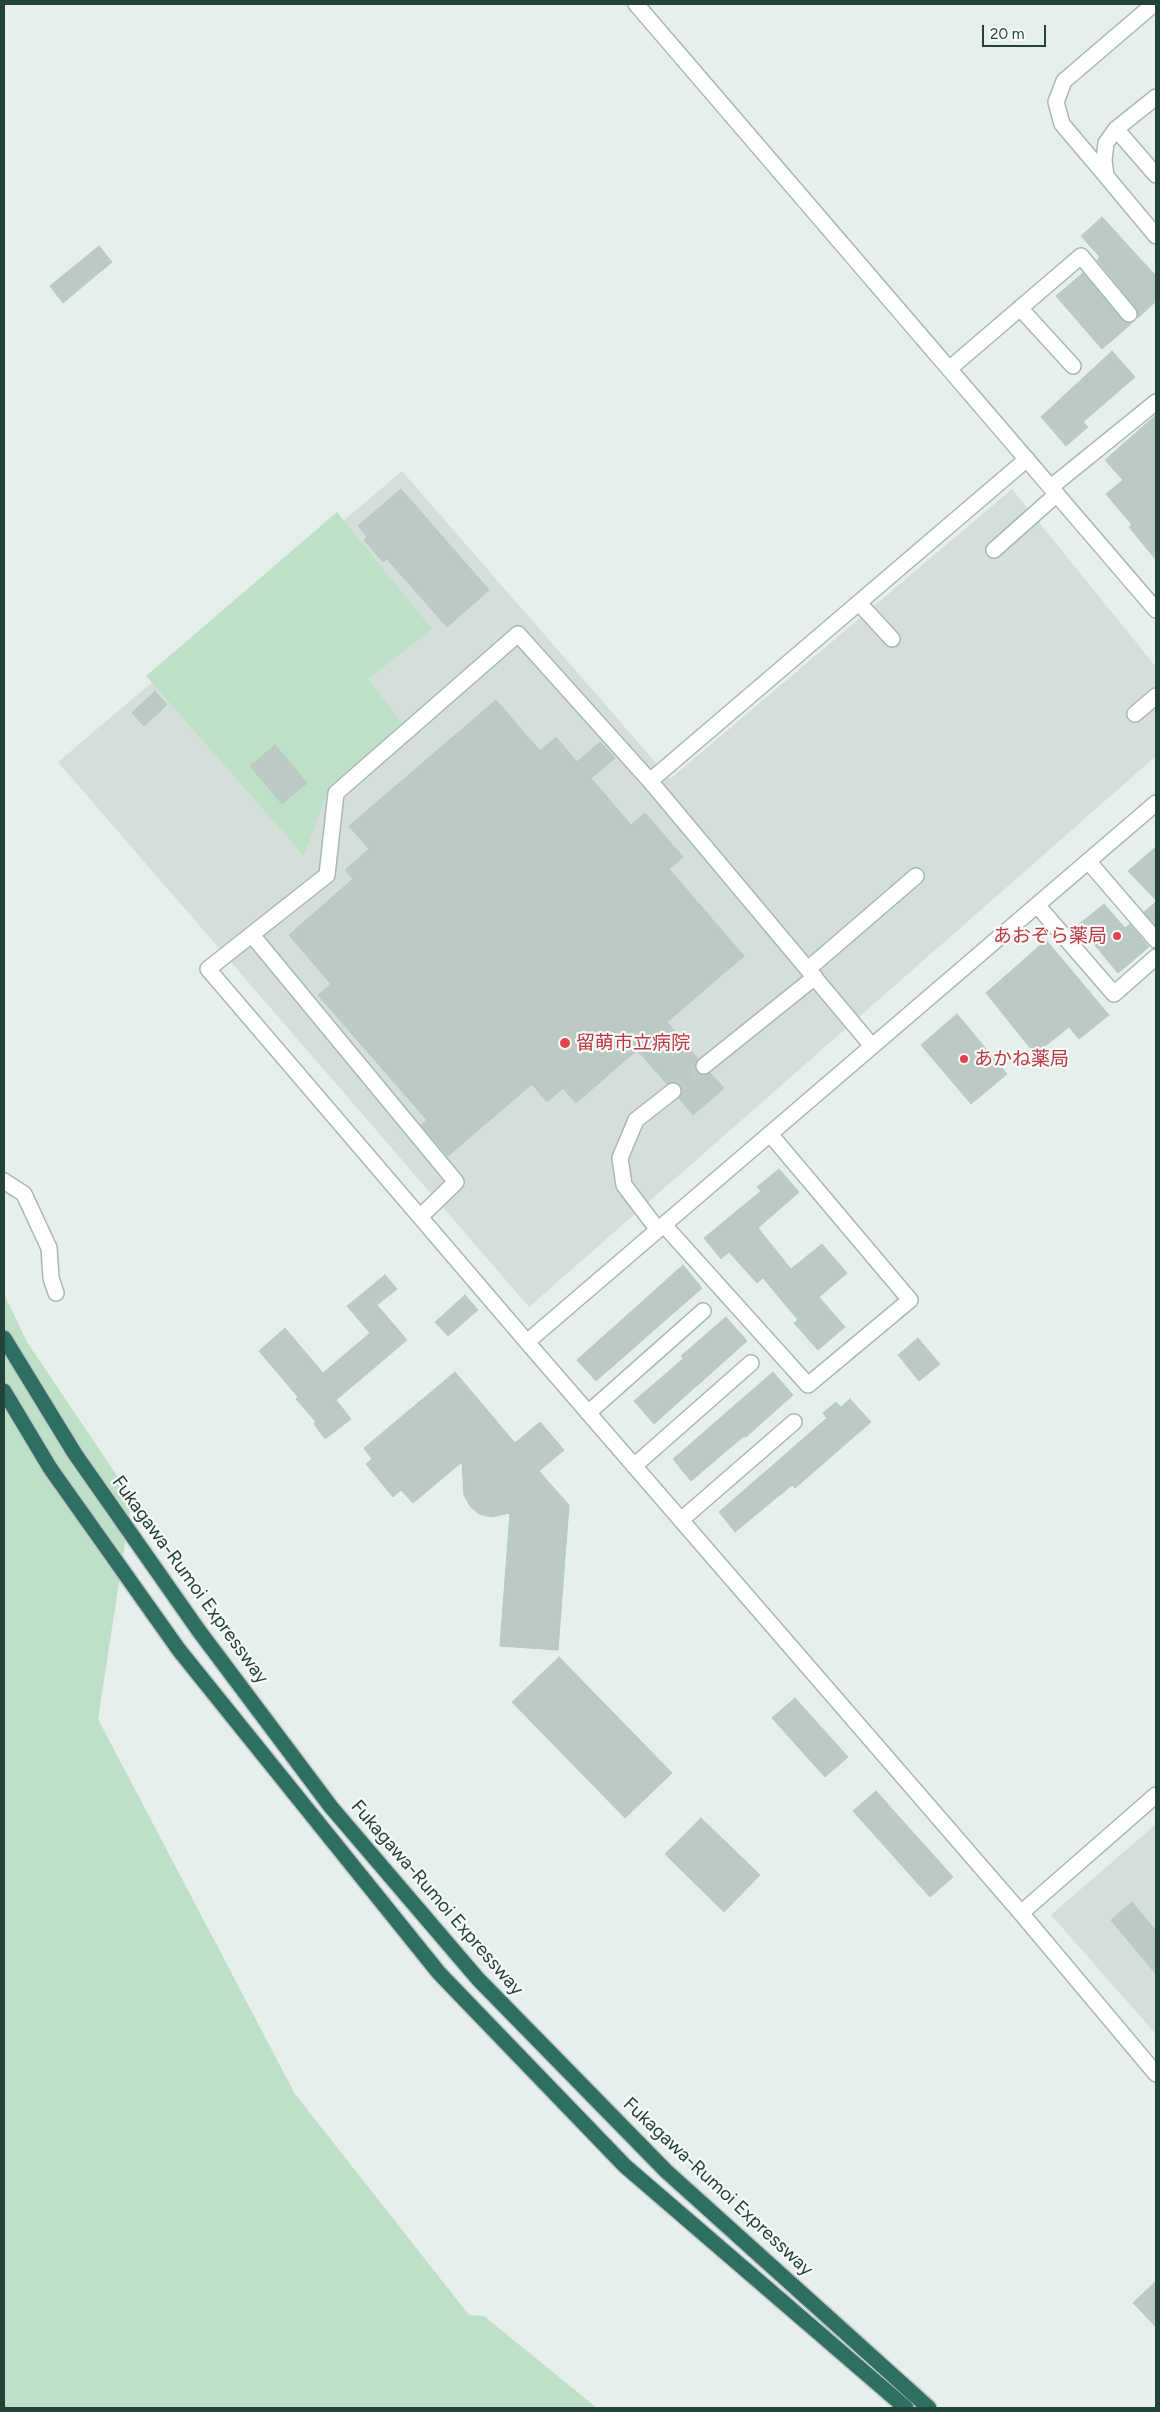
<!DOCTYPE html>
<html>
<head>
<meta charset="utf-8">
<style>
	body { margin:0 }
	#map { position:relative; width:1160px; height:2412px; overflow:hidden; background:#e6efeb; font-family:Figtree,sans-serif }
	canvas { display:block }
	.frame { position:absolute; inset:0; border:5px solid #24423a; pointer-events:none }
	.scale { position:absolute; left:982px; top:25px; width:64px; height:22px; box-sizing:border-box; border:2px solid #24423a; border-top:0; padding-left:6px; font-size:15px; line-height:18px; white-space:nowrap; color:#24423a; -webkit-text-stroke:4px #f7fbf9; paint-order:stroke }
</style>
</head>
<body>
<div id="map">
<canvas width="1160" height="2412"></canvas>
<div class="frame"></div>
<div class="scale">20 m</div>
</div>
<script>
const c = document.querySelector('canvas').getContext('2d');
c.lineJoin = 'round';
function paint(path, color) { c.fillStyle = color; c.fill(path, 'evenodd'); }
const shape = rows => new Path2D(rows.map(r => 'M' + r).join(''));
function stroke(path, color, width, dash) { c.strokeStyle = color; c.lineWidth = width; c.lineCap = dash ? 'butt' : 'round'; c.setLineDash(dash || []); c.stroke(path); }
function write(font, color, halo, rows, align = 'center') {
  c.font = font + ' Figtree,"Noto Sans JP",sans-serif'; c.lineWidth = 4.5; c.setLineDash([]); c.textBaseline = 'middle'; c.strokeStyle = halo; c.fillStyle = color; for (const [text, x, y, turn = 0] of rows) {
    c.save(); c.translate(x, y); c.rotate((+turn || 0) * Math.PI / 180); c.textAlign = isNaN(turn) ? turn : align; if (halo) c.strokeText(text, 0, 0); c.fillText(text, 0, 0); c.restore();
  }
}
const built = shape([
	[402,471,670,779,1012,489,1156,667,1156,756,529,1307,58,762],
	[1156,1824,1156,2034,1051,1915]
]);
const green = shape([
	[337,512,432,629,368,679,403,724,330,785,304,856,146,676],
	[4,1294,27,1342,132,1498,98,1719,295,2094,469,2315,484,2316,597,2408,4,2408]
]);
const building = shape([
	[1102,217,1156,276,1156,301,1138,318,1136,308,1097,260,1100,257,1081,236,1102,217],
	[99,246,112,262,63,303,50,286,99,246],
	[1083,273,1122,320,1132,323,1102,349,1056,296,1083,273],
	[1112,351,1135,377,1083,422,1088,427,1066,446,1041,417,1112,351],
	[1156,415,1156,560,1129,527,1132,525,1106,494,1123,480,1105,460,1156,415],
	[401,489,489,590,447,627,387,559,383,562,364,540,367,537,358,526,401,489],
	[155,691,167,705,144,726,132,713,155,691],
	[496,700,540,751,556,737,577,762,600,742,615,758,591,778,631,825,645,813,683,857,669,869,744,956,667,1022,698,1059,695,1067,697,1072,705,1075,710,1073,724,1088,693,1115,679,1098,682,1090,680,1085,672,1082,667,1084,637,1050,576,1103,563,1088,547,1102,532,1084,448,1156,421,1125,427,1120,318,995,331,984,289,935,353,879,345,870,369,849,349,826,496,700],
	[275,745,307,783,282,804,250,766,275,745],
	[1156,847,1156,900,1128,871,1156,847],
	[1156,902,1156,926,1144,912,1156,902],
	[1104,904,1125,928,1130,924,1149,947,1118,973,1078,925,1104,904],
	[1046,940,1109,1015,1079,1039,1069,1027,1035,1054,986,993,1046,940],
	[957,1014,1007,1074,971,1104,921,1045,957,1014],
	[779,1169,799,1192,758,1228,791,1269,822,1244,847,1273,819,1297,845,1327,818,1350,794,1323,798,1320,763,1278,757,1283,729,1252,721,1259,704,1238,761,1191,757,1187,779,1169],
	[683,1265,702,1288,596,1381,577,1360,683,1265],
	[385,1275,397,1289,377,1305,407,1340,336,1400,351,1419,325,1439,314,1424,316,1422,296,1399,298,1397,259,1351,285,1328,323,1373,370,1333,347,1306,385,1275],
	[465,1295,478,1310,448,1336,435,1322,465,1295],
	[726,1317,747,1341,654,1424,634,1401,683,1359,681,1356,726,1317],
	[918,1338,940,1364,919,1381,898,1355,918,1338],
	[455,1372,515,1443,540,1422,564,1450,539,1471,569,1505,558,1650,500,1646,510,1513,491,1517,479,1514,470,1506,464,1495,462,1462,413,1503,401,1490,393,1497,366,1464,372,1459,364,1448,455,1372],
	[773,1372,793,1395,746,1437,744,1436,691,1481,673,1459,773,1372],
	[850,1399,871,1422,795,1488,792,1485,735,1532,719,1512,827,1418,823,1413,836,1402,841,1407,850,1399],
	[559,1657,672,1773,625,1818,512,1702,559,1657],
	[795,1698,848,1757,825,1777,772,1718,795,1698],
	[876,1791,953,1877,930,1897,853,1811,876,1791],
	[701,1818,760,1875,724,1912,665,1854,701,1818],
	[1132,1902,1156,1931,1156,1974,1111,1920,1132,1902],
	[1156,2281,1156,2327,1133,2303,1156,2281]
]);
const minorTunnel = shape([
	[673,1091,704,1066]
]);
const minor = shape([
	[636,4,1156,610],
	[1156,97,1116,129,1106,143,1104,160,1106,176,1156,236],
	[1116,129,1156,175],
	[1106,176,1062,124,1056,102,1064,81,1154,4],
	[1020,308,1073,366],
	[949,369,1081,256,1129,314],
	[1051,487,1156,402],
	[994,550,1057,494],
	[859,603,892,639],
	[1135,714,1156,696],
	[650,781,518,634,336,793,327,875,208,969,527,1342,1021,1913,1156,2074],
	[1088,861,1156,940],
	[1037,905,1114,994,1156,957],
	[252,935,456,1182,420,1217],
	[808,969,916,876],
	[872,1046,650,781,1027,459],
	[704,1066,815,977],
	[4,1181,24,1194,49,1248,51,1278,56,1293],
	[664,1225,808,1385,910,1300,770,1134],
	[658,1230,624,1185,620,1158,636,1120,673,1091],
	[527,1342,1156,803],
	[588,1413,703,1311],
	[634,1466,751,1363],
	[681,1520,794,1422],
	[1021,1913,1156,1795]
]);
const highway = shape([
	[4,1338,75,1454,199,1631,331,1807,478,1979,666,2171,929,2408],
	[4,1391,50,1468,179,1650,439,1973,625,2166,906,2408]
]);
const markers = [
	[1117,936,5,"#e0444e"],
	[565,1043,6,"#e0444e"],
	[964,1059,5,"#e0444e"]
];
const healthNames = [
	["あおぞら薬局",1107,936,"right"],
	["留萌市立病院",576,1043],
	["あかね薬局",974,1059]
];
const streetNames = [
	["Fukagawa-Rumoi Expressway",190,1580,54],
	["Fukagawa-Rumoi Expressway",437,1898,49],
	["Fukagawa-Rumoi Expressway",718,2187,43]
];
paint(built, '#d4dfda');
paint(green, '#bfe0c8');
paint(building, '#bbcac4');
stroke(building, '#b8c9c2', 1);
stroke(minorTunnel, '#bfccc8', 15, [15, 8]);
stroke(minor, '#a8b8b2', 18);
stroke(highway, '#c2cac8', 18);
stroke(minor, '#fff', 15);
stroke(highway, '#2f6f62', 15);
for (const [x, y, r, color] of markers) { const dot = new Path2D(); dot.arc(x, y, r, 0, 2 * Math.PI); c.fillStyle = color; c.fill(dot); stroke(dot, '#f7fbf9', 2); }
write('19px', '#be3a42', '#f7fbf9', healthNames, 'left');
write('19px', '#24423a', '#f7fbf9', streetNames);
</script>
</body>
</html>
